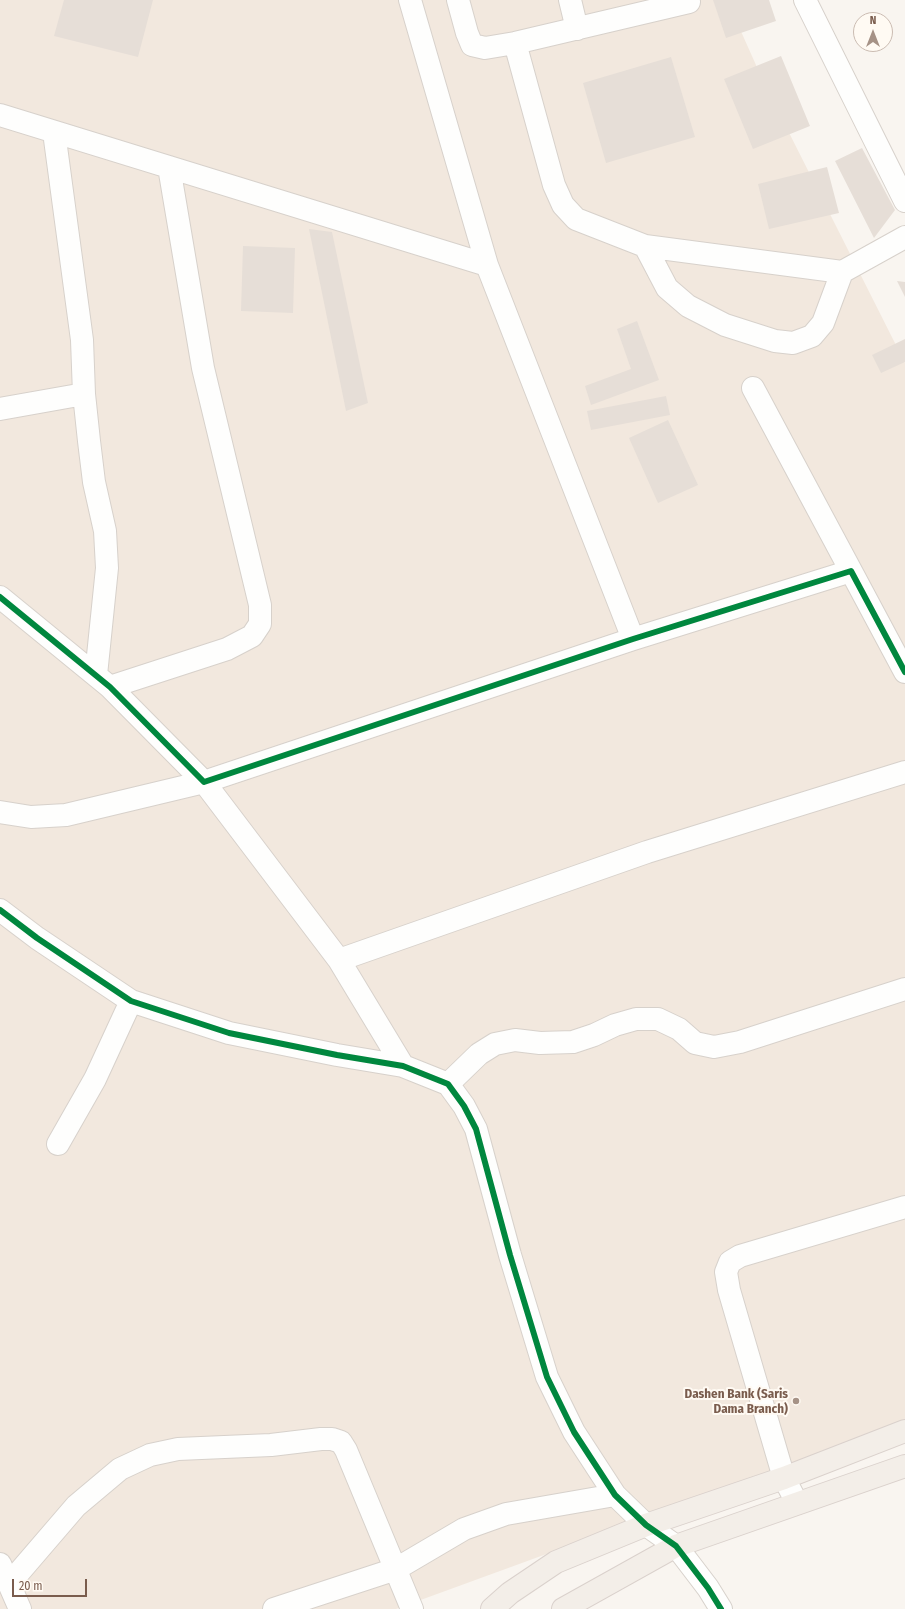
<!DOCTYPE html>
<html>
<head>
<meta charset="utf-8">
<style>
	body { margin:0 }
	#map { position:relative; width:905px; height:1609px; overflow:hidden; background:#f9f5f0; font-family:"Fira Sans Condensed",sans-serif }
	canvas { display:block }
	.north { position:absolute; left:853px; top:12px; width:40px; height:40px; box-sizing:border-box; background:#fffaf3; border:1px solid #cabbb1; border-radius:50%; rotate:0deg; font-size:11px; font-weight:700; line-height:16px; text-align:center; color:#7a5c4d }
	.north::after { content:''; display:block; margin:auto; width:14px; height:18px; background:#a69286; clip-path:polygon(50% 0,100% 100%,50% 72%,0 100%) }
	.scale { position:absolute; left:12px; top:1579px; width:75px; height:18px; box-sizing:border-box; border:2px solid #7a5c4d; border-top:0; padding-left:5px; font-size:12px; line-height:14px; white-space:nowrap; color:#7a5c4d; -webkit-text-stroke:3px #fffaf3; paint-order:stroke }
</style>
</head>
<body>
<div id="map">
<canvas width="905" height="1609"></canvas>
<div class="north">N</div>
<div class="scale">20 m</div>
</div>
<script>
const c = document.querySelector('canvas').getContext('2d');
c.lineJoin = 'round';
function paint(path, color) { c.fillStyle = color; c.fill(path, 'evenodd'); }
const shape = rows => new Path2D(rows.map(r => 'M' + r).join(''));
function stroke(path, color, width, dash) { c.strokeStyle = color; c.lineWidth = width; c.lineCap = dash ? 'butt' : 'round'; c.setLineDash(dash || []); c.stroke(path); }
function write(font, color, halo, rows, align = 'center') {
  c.font = font + ' "Fira Sans Condensed",sans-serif'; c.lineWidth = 4; c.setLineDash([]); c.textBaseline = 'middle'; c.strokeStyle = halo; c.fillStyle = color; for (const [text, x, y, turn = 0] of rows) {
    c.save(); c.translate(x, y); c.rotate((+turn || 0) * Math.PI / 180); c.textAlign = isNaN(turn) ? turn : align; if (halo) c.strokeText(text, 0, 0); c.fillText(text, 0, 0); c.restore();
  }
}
const residential = shape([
	[0,0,727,0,764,83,905,363,905,1423,396,1609,0,1609]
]);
const building = shape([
	[64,0,153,0,138,57,54,36],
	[713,0,769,0,776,21,726,38],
	[781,56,810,126,753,149,724,79],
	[671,57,695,137,606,163,583,83],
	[862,148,895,210,874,238,835,161],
	[827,167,839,213,769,229,758,184],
	[309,229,332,232,368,403,346,411],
	[243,246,295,248,293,313,241,311],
	[897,281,905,282,905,297],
	[637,321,659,380,591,405,585,386,631,369,617,329],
	[905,339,905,362,881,373,872,355],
	[666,396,670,415,591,430,587,411],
	[668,420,698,485,658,503,629,438]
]);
const minor = shape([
	[458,0,467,33,472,45,485,48,515,43,689,2],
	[570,0,577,29],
	[805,0,905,201],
	[515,43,554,185,563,205,576,219,645,246,842,272,905,237],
	[0,115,487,265,410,0],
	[54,132,82,340,84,394,89,441,94,482,105,531,107,568,96,675],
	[645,246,667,288,688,306,725,325,775,341,793,343,812,336,823,323,842,272],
	[487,265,633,639],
	[753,388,851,571],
	[0,409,84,394],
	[0,597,110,687,204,782,633,639,851,571,905,672],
	[110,687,227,649,252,636,260,624,260,605,203,368,169,167],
	[0,812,31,817,66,815,204,782,339,960,647,852,905,772],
	[0,910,37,938,131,1001,229,1033,337,1055,403,1066,448,1084,464,1106,476,1129,510,1255,547,1377,574,1432,615,1495,646,1525,676,1546,708,1588,721,1609],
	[339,960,403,1066],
	[448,1084,479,1054,495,1044,515,1040,540,1043,573,1042,594,1035,615,1025,636,1019,658,1019,679,1029,695,1043,714,1047,740,1042,905,989],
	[58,1144,95,1079,131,1001],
	[797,1503,784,1478,729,1290,726,1272,730,1262,740,1256,905,1207],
	[0,1564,9,1584],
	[20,1609,9,1584,76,1506,120,1469,150,1455,178,1449,271,1445,321,1439,332,1439,341,1442,346,1450,412,1609],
	[274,1609,396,1569,464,1529,506,1514,615,1495]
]);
const major = shape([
	[492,1609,510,1593,556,1562,646,1525,784,1478,905,1431],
	[563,1609,676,1546,905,1466]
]);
const cycleway = shape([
	[0,597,110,687,204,782,633,639,851,571,905,672],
	[0,910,37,938,131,1001,229,1033,337,1055,403,1066,448,1084,464,1106,476,1129,510,1255,547,1377,574,1432,615,1495,646,1525,676,1546,708,1588,721,1609]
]);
const markers = [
	[796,1401,4,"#a69286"]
];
const poiNames = [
	["Dashen Bank (Saris",788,1394],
	["Dama Branch)",788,1409]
];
paint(residential, '#f2e8de');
paint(building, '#e6ded7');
stroke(minor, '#d7d1cb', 24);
stroke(major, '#dad1cc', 24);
stroke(minor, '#fefefd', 22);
stroke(major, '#f3eee8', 22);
stroke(cycleway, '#00873e', 6);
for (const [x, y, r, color] of markers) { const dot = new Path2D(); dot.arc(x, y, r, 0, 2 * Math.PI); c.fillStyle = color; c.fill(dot); stroke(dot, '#fffaf3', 1.5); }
write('bold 13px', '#7a5c4d', '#fffaf3', poiNames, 'right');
</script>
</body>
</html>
